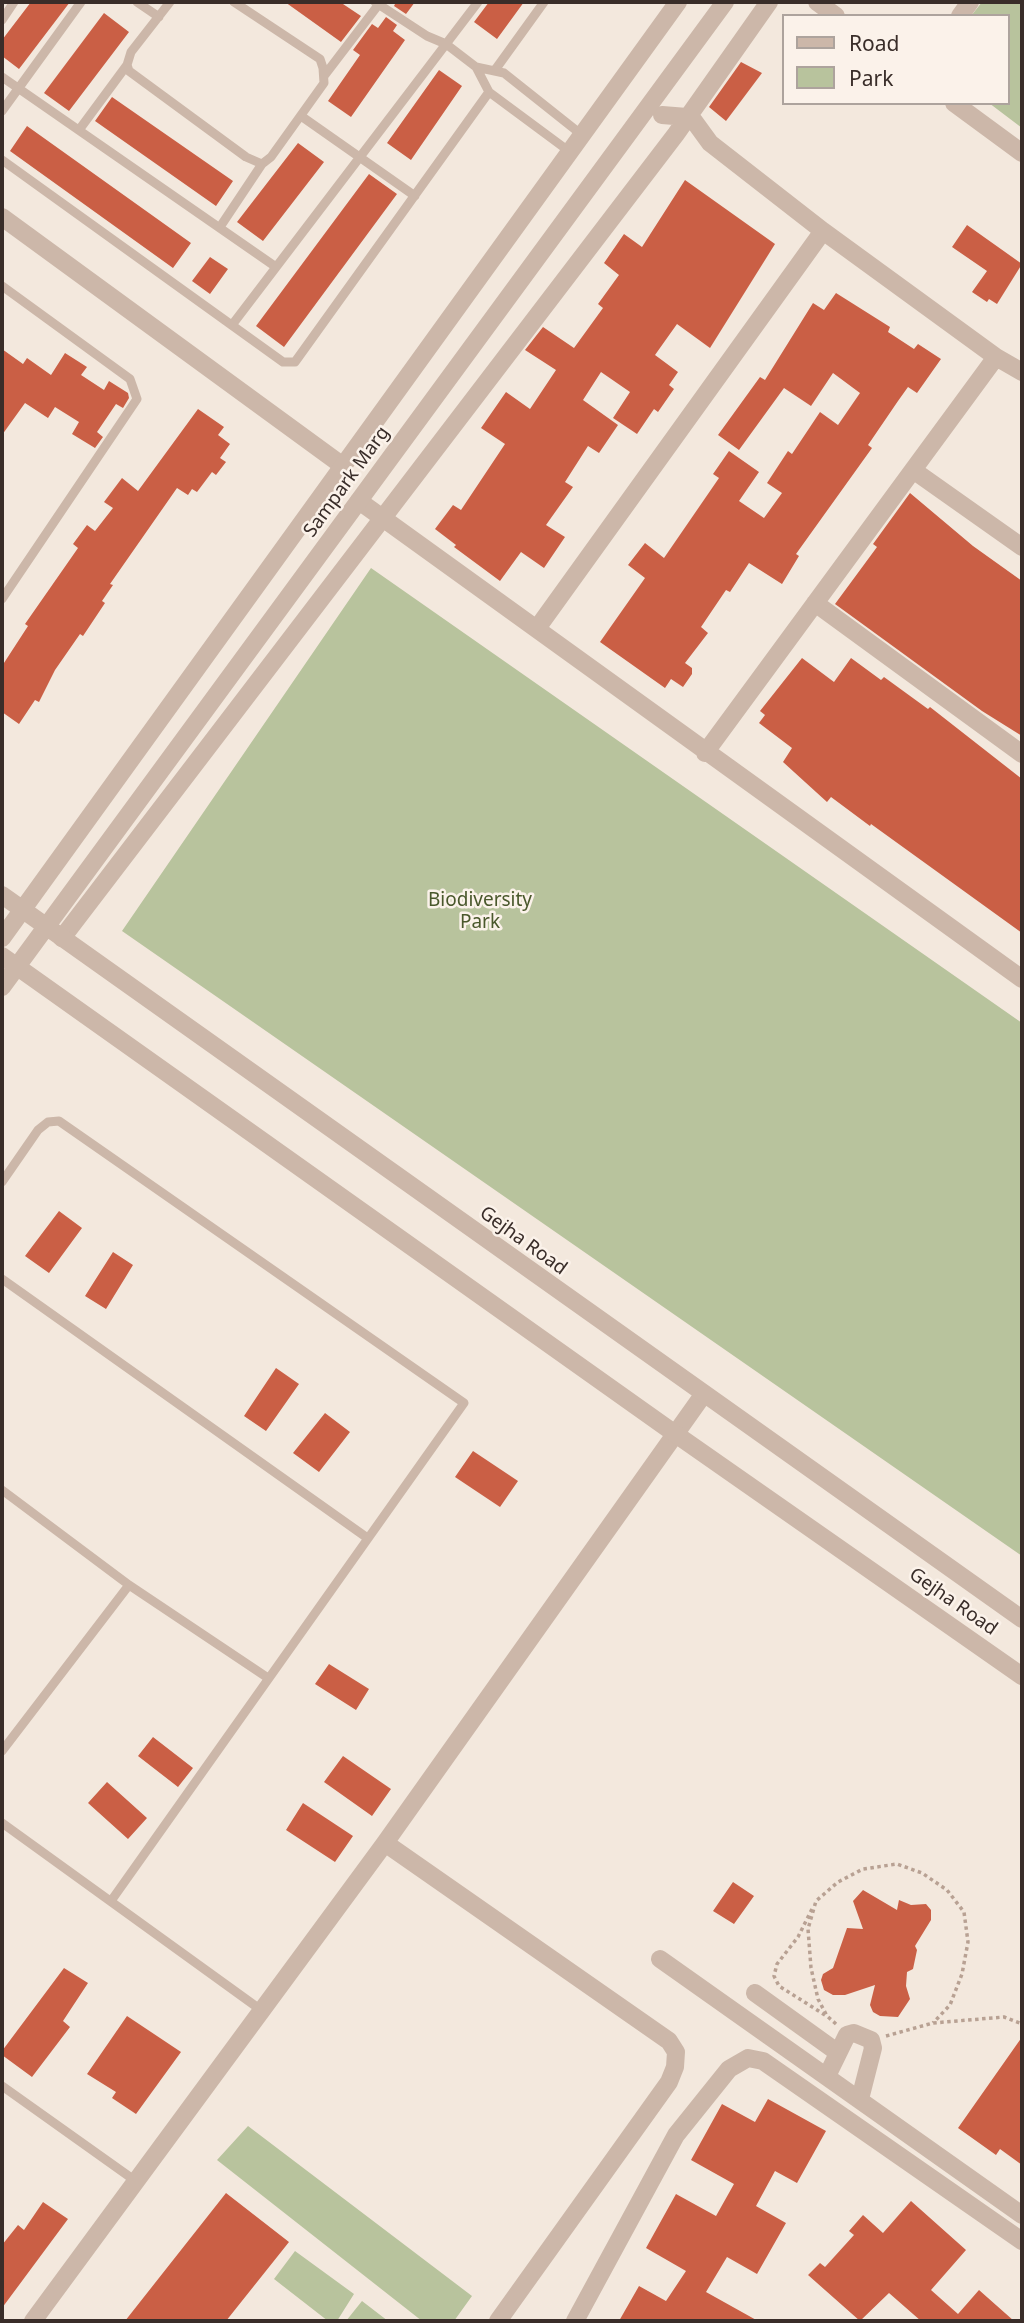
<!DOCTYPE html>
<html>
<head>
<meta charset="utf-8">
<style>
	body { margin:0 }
	#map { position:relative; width:1024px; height:2323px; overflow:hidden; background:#f3e8dd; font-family:"Noto Sans",sans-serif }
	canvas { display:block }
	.frame { position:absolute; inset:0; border:4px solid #392d29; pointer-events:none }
	.legend { position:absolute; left:782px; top:14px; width:228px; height:91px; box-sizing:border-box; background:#fbf2ea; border:2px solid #ada39d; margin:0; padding:9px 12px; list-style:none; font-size:21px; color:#392d29 }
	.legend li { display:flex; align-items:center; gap:14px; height:35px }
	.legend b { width:35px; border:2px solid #ada39d }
</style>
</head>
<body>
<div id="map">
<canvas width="1024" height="2323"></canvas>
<div class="frame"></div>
<ul class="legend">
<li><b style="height:9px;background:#ccb7a9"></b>Road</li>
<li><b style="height:19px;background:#b8c39d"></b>Park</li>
</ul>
</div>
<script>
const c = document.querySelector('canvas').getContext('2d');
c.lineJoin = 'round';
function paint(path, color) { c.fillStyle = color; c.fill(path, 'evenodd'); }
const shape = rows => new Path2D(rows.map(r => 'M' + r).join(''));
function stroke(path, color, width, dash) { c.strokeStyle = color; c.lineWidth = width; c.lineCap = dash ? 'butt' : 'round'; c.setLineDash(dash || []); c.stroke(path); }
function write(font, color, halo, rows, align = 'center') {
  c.font = font + ' "Noto Sans",sans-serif'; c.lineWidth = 5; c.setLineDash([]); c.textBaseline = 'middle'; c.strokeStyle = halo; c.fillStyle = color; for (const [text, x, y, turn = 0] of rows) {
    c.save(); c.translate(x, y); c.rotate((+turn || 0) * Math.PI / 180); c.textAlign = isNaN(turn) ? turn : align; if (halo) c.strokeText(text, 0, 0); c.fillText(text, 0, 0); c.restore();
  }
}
const green = shape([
	[982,2,1022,2,1022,128,989,103,1008,103,1008,16,971,16],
	[371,568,1022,1023,1022,1556,122,931],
	[248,2126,472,2296,454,2321,422,2321,217,2160],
	[295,2251,354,2294,337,2321,328,2321,274,2279],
	[362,2301,388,2321,346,2321]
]);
const building = shape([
	[31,2,70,2,19,69,2,56,2,40],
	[285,2,340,2,361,16,341,42],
	[396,2,415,2,406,14,394,6],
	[489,2,524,2,497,39,474,22],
	[104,13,129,32,69,111,44,93],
	[386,17,397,25,393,31,405,40,351,117,328,101,360,55,353,50,372,24,378,28],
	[741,62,762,73,726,121,709,107],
	[439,70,462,86,411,160,387,143],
	[112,97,233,181,216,206,95,121],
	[27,126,191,243,173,268,10,151],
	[298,143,324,162,263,241,237,222],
	[369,174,397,194,284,347,256,326],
	[685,180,775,244,710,348,677,324,655,355,678,372,669,385,674,389,658,412,654,409,637,434,613,418,630,392,601,372,583,400,618,425,599,453,588,446,565,482,573,487,546,525,565,537,544,568,521,552,500,581,454,547,456,545,435,529,453,505,461,510,505,444,481,428,506,392,530,409,556,370,525,350,543,327,574,348,603,308,598,304,619,275,604,263,624,234,642,247],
	[967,225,1022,264,997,304,989,299,987,302,972,292,987,271,952,247],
	[210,257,228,269,210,294,192,281],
	[836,293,890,327,888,332,914,349,918,344,941,359,917,393,908,387,898,401,868,445,872,448,796,554,799,556,782,584,749,563,730,592,726,590,701,627,708,633,685,663,692,668,692,674,683,687,671,679,665,688,600,642,645,578,628,565,645,543,664,558,719,478,713,474,729,451,759,472,739,501,764,518,782,493,767,483,788,451,792,454,820,412,838,425,860,393,833,373,811,406,784,388,739,450,718,435,760,377,765,380,813,303,824,310],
	[2,349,23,364,27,358,51,375,65,353,87,367,81,375,104,390,109,381,128,393,129,398,123,408,116,404,97,432,103,437,95,448,72,434,79,422,55,407,48,418,25,403,2,435],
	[198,409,224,427,218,435,230,444,220,458,226,462,216,475,212,472,197,492,192,489,188,495,177,488,110,584,113,585,102,601,105,603,83,636,80,634,55,670,39,702,35,700,19,724,2,712,2,666,28,626,25,624,78,548,73,544,87,525,95,531,113,508,104,502,122,478,138,491],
	[910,493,973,546,1022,581,1022,736,982,711,835,604,877,547,873,544],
	[802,658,834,682,851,658,881,680,884,677,928,709,930,707,1022,779,1022,933,871,824,870,826,831,797,827,802,783,762,792,748,759,723,765,715,760,711],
	[59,1211,82,1228,49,1273,25,1256],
	[113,1252,133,1265,106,1309,85,1296],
	[276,1368,299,1384,266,1431,244,1416],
	[325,1413,350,1432,319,1472,293,1453],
	[473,1451,518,1481,500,1507,455,1477],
	[329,1664,369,1689,356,1710,315,1684],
	[153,1737,193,1768,178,1787,138,1756],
	[343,1756,391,1789,372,1816,324,1782],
	[107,1782,147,1818,128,1839,88,1803],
	[303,1803,353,1836,335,1862,286,1830],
	[733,1882,754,1896,734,1924,713,1911],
	[863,1890,897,1910,899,1900,911,1905,926,1904,931,1910,931,1920,915,1946,917,1950,913,1969,907,1972,906,1986,910,1999,898,2017,880,2016,873,2012,870,2005,875,1985,845,1995,833,1995,824,1990,821,1980,823,1974,833,1968,847,1928,863,1929,853,1901],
	[64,1968,88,1983,63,2021,70,2027,32,2077,2,2055,2,2051],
	[127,2016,181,2052,136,2114,112,2098,116,2092,87,2074],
	[1022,2037,1022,2165,1000,2149,996,2155,958,2128],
	[768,2099,826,2131,797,2183,775,2171,756,2206,786,2223,757,2274,727,2257,706,2292,758,2321,619,2321,639,2286,666,2301,686,2271,646,2248,676,2194,716,2216,734,2184,691,2160,722,2104,755,2122],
	[226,2193,289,2242,226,2321,125,2321],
	[911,2201,966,2250,931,2290,958,2314,979,2290,1014,2321,921,2321,889,2293,860,2321,808,2275,820,2263,825,2267,854,2235,849,2231,863,2215,883,2233],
	[43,2202,68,2219,2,2308,2,2245,18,2225,24,2230]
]);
const path = shape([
	[812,1909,798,1937,777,1964,774,1976,779,1986,825,2015],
	[836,2024,827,2016,818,1999,811,1968,808,1929,816,1901,838,1882,863,1869,897,1864,922,1873,947,1890,964,1912,968,1942,962,1974,950,2005,933,2023],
	[886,2036,933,2023,1004,2017,1022,2024]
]);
const service = shape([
	[137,2,159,17],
	[170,2,131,52,127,65,129,71,246,157,262,164,271,157,324,83,323,68,320,59,234,2],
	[375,2,427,36,446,44,476,67],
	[2,20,14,2],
	[495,70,544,2],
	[324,76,379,4],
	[2,77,276,267],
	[2,111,81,2],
	[301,116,415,196],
	[79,130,127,65],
	[570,152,489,92,476,67,504,73,582,135],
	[2,160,283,362,295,362,489,92],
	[220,227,262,164],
	[2,286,130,379,137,399,2,599],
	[232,325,478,2],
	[2,1182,38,1130,48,1122,59,1121,464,1403,111,1901],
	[2,1279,366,1537],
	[2,1490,129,1585,268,1678],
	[2,1751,129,1585],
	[2,1823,261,2010],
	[2,2086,137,2182]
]);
const minor = shape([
	[817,2,836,16],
	[960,16,970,2],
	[954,103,1022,153],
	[662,115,687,117,694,121,710,143,823,231,996,357,1022,372],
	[2,217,343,466],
	[913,470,1022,547],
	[359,501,1022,979],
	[815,603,1022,754],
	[538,627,823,231],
	[705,753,996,357],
	[62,938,676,134,769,2],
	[385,1843,669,2041,676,2052,675,2067,669,2082,498,2321],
	[660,1959,1022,2215],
	[755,1993,837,2052],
	[827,2076,847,2035,854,2033,871,2040,873,2048,860,2099],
	[33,2321,385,1843,703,1395],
	[575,2321,676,2135,729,2069,748,2058,763,2061,1022,2241]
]);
const tertiary = shape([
	[2,895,1022,1619],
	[2,938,678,2],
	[2,956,674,1433,1022,1676],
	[2,987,725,2]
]);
const streetNames = [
	["Sampark Marg",347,482,-54],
	["Gejha Road",523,1241,36],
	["Gejha Road",953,1602,35]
];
const parkNames = [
	["Biodiversity",480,901],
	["Park",480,923]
];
paint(green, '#b8c39d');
paint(building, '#ca5f45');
stroke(path, '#b8a193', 3.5, [3.5, 3.5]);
stroke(service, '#ccb7a9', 9);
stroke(minor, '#ccb7a9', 18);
stroke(tertiary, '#ccb7a9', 18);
write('19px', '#392d29', '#fbf2ea', streetNames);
write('19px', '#4a582c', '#fbf2ea', parkNames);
</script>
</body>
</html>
